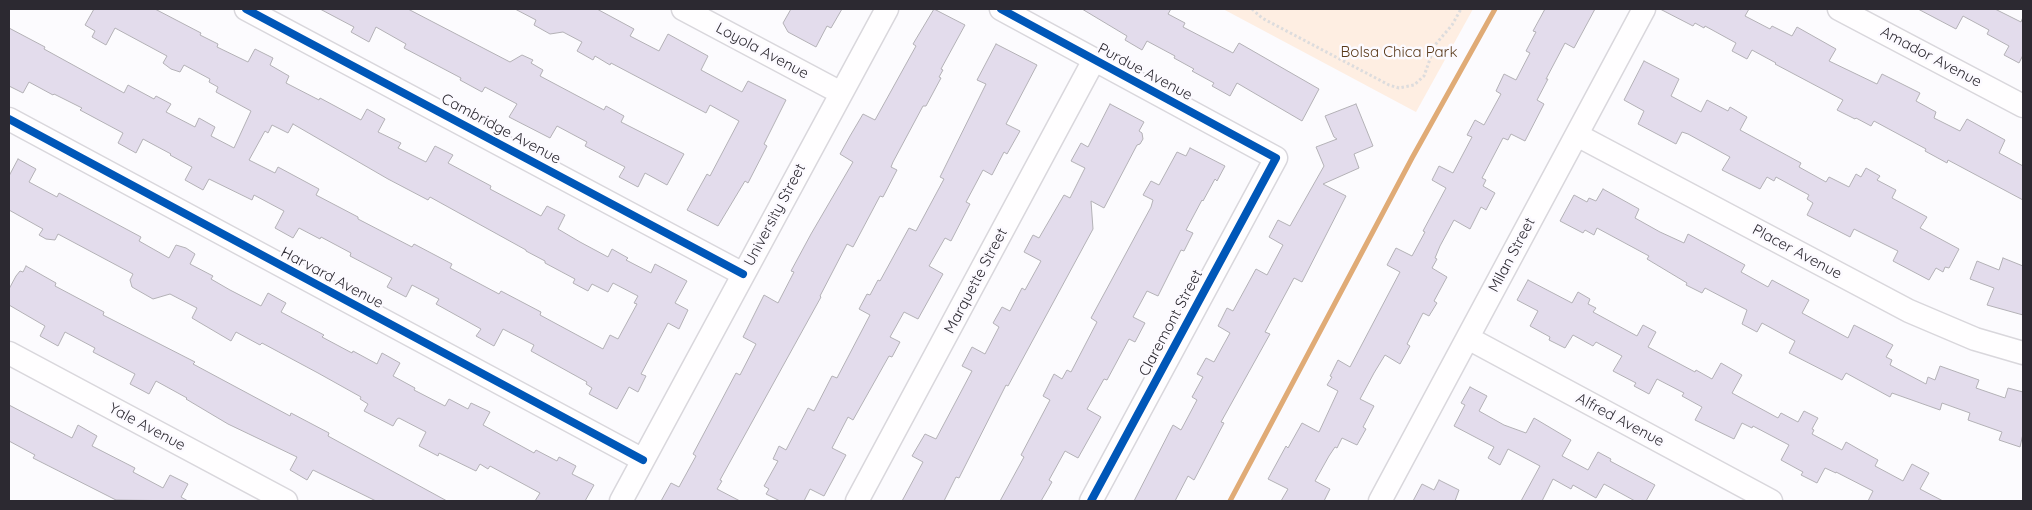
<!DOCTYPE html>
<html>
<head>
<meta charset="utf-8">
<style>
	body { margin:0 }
	#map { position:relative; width:2032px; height:510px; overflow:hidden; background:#fcfbfe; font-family:Quicksand,sans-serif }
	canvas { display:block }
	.frame { position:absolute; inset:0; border:10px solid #2c2931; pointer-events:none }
</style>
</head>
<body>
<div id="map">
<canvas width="2032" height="510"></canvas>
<div class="frame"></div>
</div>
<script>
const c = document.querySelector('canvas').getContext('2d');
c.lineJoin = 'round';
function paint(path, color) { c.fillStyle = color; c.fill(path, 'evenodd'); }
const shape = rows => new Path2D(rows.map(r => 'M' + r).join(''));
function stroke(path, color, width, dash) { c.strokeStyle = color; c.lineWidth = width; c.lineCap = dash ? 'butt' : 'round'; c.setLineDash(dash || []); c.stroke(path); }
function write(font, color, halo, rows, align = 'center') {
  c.font = font + ' Quicksand,sans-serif'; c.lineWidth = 5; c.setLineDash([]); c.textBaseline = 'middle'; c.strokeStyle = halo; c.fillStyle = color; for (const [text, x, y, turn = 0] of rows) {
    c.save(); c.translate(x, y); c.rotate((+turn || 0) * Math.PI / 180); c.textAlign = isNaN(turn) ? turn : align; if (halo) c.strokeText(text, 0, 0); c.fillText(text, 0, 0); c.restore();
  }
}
const green = shape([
	[1223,9,1473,9,1416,112]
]);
const stream = shape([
	[1230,501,1412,158,1495,9]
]);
const building = shape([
	[94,9,155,9,201,33,200,35,218,44,217,47,248,62,255,49,273,58,270,65,289,76,286,83,319,100,320,98,361,120,367,109,385,119,378,132,401,143,398,148,426,162,435,146,453,155,448,163,491,186,490,189,541,216,547,206,565,215,558,229,580,242,608,257,612,249,628,258,626,260,651,273,655,264,687,281,675,303,688,310,679,329,668,323,641,374,646,376,638,392,629,387,617,409,589,394,592,388,586,384,587,382,531,351,534,345,503,329,494,346,476,336,481,329,436,304,439,299,412,285,406,297,387,287,392,278,350,256,351,253,321,237,320,239,299,228,293,238,275,228,284,211,254,195,252,200,209,179,203,190,185,180,192,167,170,155,171,154,143,139,136,153,118,143,123,133,80,110,82,108,54,94,53,95,29,82,23,93,9,86,9,28,45,47,44,49,124,93,128,85,154,99,156,96,171,104,166,112,195,127,199,118,215,127,211,136,234,148,251,111,216,92,218,87,209,82,210,79,184,65,180,72,171,69,163,63,167,56,115,28,106,45,92,37,95,31,85,25,94,9],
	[293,124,388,179,428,200,430,197,526,250,526,251,545,261,545,263,575,279,573,283,588,291,592,284,608,292,613,283,638,296,634,303,637,304,618,339,610,335,603,349,540,315,541,312,501,291,499,294,450,268,452,264,414,244,412,247,358,219,358,217,316,195,319,189,278,167,275,173,249,160,265,131,268,133,272,125,288,133,293,124],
	[320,9,408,9,510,62,522,55,533,60,531,63,543,70,540,76,604,110,606,106,624,116,621,122,684,154,667,185,645,173,638,187,619,177,625,167,585,146,587,142,557,126,550,138,509,117,517,104,485,87,482,92,460,80,461,78,404,48,406,44,376,27,369,42,351,32,354,27,320,9],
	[515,9,597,9,634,29,630,36,659,51,668,34,708,56,701,70,742,92,748,81,786,100,764,144,767,146,748,183,745,181,718,226,687,210,707,174,710,176,739,121,710,105,706,113,611,63,610,65,595,56,593,60,577,51,582,42,563,32,550,34,534,25,536,20,515,9],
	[791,9,842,9,831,28,827,26,816,47,788,32,783,23,791,9],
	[934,9,965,25,941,69,943,70,939,77,941,78,926,106,923,106,893,162,891,167,897,170,883,197,880,196,853,247,847,244,820,296,821,297,720,480,722,481,717,489,740,501,661,501,671,483,679,487,696,456,693,454,736,373,740,375,756,344,743,337,764,295,778,303,794,272,791,271,811,234,853,162,840,154,850,136,863,114,875,120,916,46,913,44,934,9],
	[1082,9,1171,9,1168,14,1185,23,1183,27,1233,53,1239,43,1319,89,1302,121,1237,83,1230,96,1212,86,1214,83,1192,71,1194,69,1174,58,1175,56,1147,41,1142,50,1125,40,1127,36,1082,9],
	[1545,9,1595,9,1574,48,1565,43,1546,79,1548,79,1537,100,1544,104,1525,141,1511,134,1508,140,1503,138,1482,178,1486,180,1483,186,1495,193,1486,210,1481,207,1470,229,1454,220,1440,246,1435,258,1437,259,1432,268,1447,277,1434,301,1437,303,1429,316,1423,313,1407,344,1410,346,1400,364,1385,355,1374,373,1360,399,1374,406,1363,427,1366,429,1357,445,1342,438,1337,448,1335,447,1329,456,1315,481,1330,489,1324,501,1281,501,1288,489,1268,479,1286,446,1288,448,1302,423,1319,432,1338,391,1327,385,1332,377,1330,376,1338,360,1350,367,1400,272,1387,265,1396,248,1412,256,1425,232,1423,231,1446,188,1432,180,1439,166,1453,173,1472,137,1467,135,1475,120,1484,125,1501,94,1496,91,1504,74,1516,80,1530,53,1526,51,1536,32,1533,31,1545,9],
	[1660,9,1749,9,1745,16,1770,29,1772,26,1792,36,1797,27,1836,49,1829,61,1877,84,1882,74,1920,93,1916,101,1936,112,1934,118,1960,131,1967,119,2005,140,1999,153,2023,166,2023,200,1948,160,1947,163,1925,151,1926,149,1874,121,1871,126,1856,118,1855,119,1837,110,1843,100,1775,64,1776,63,1752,50,1747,59,1732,51,1736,43,1705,26,1704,28,1695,23,1693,26,1660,9],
	[1918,9,1995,9,2021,22,2023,17,2023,55,2019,63,2004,55,2009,46,1987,34,1989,30,1963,16,1956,29,1918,9],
	[996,44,1037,65,1006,124,1020,131,1007,154,1004,152,992,175,983,170,966,202,970,204,951,241,945,238,929,266,943,274,918,319,904,312,890,337,900,342,892,357,889,356,853,420,848,417,832,448,846,455,824,496,810,489,804,501,780,501,766,494,769,489,764,486,778,461,773,459,779,446,786,450,808,408,814,411,832,376,837,378,870,315,859,309,867,294,870,295,878,280,880,281,909,228,916,231,944,179,940,177,986,84,977,80,996,44],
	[1644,61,1679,79,1671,96,1701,112,1707,100,1728,111,1730,107,1747,117,1740,130,1801,163,1799,167,1826,182,1829,177,1849,187,1856,174,1861,177,1866,168,1880,176,1877,180,1896,190,1892,198,1927,217,1920,228,1959,249,1949,268,1945,267,1943,272,1936,268,1929,280,1893,261,1898,251,1854,229,1850,237,1807,215,1813,203,1807,199,1809,195,1776,177,1774,181,1767,177,1760,189,1722,170,1730,157,1688,134,1682,132,1676,144,1638,124,1644,111,1624,100,1644,61],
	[1110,104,1144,122,1139,131,1142,133,1143,139,1140,144,1137,145,1104,208,1091,201,1093,229,1008,386,1006,385,959,478,956,477,944,501,902,501,923,462,912,456,925,434,936,439,972,371,962,366,972,347,985,354,999,327,993,323,1002,307,1010,311,1022,288,1025,290,1041,261,1024,252,1033,235,1039,238,1064,195,1070,198,1085,168,1071,161,1081,143,1088,147,1110,104],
	[1356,104,1373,146,1354,154,1359,168,1323,184,1346,196,1302,282,1294,278,1265,332,1270,334,1221,422,1224,423,1194,480,1188,476,1175,501,1134,501,1173,425,1181,430,1197,400,1192,397,1203,377,1197,374,1206,358,1214,362,1230,333,1218,326,1227,308,1233,311,1256,269,1267,275,1283,245,1269,237,1278,220,1290,226,1324,166,1316,147,1337,139,1334,137,1325,116,1356,104],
	[1190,148,1225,166,1217,181,1215,179,1203,201,1202,200,1186,230,1193,233,1184,251,1181,250,1158,296,1147,291,1133,317,1145,323,1135,342,1129,339,1107,380,1104,379,1087,409,1101,417,1078,458,1065,451,1049,480,1052,482,1041,501,1000,501,1024,457,1021,455,1050,400,1043,396,1054,374,1062,379,1067,370,1071,372,1097,322,1091,318,1151,207,1153,200,1143,195,1151,181,1159,185,1177,152,1186,156,1190,148],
	[18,159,36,169,29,182,57,197,59,193,141,237,139,241,169,258,176,245,186,248,195,254,190,264,213,276,211,279,230,290,261,306,268,293,286,303,281,312,324,335,322,337,352,353,353,351,377,364,382,353,400,363,393,376,415,388,414,390,445,406,449,399,468,409,471,403,490,412,483,425,534,453,536,450,557,461,559,457,576,466,572,474,594,485,585,501,535,501,540,493,490,466,488,469,480,464,476,471,439,453,438,456,419,446,426,432,399,418,397,419,393,426,364,411,368,404,360,399,361,397,318,373,262,343,260,345,236,332,231,341,192,318,197,308,170,294,153,299,132,287,130,280,133,274,58,234,55,240,46,239,39,235,43,229,9,210,9,176,18,159],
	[1603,189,1639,209,1635,218,1660,232,1684,243,1688,234,1745,265,1741,272,1768,287,1772,280,1809,300,1802,313,1848,338,1854,325,1893,345,1886,357,1892,360,1890,365,1926,384,1928,377,1935,380,1940,366,1979,380,1976,388,2005,398,2008,388,2023,392,2023,434,2020,447,1999,440,2002,432,1968,420,1970,413,1942,403,1940,410,1892,393,1890,397,1846,373,1842,380,1789,353,1795,341,1762,323,1757,332,1742,324,1747,310,1705,288,1702,293,1686,285,1687,283,1647,259,1649,256,1597,228,1594,235,1585,230,1583,233,1560,221,1574,195,1587,202,1589,198,1596,201,1603,189],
	[2003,258,2023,266,2023,315,1987,305,1994,288,1970,279,1977,261,1999,270,2003,258],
	[26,266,56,283,55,286,104,312,103,315,195,362,193,364,290,416,291,413,329,433,328,436,447,501,376,501,313,470,307,480,290,470,297,457,228,424,186,399,187,398,156,381,149,394,130,384,135,374,93,352,95,348,65,332,58,346,40,336,45,326,9,305,9,289,16,276,20,271,23,272,26,266],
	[1528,280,1572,303,1578,292,1590,299,1588,304,1596,308,1593,312,1637,336,1643,325,1656,332,1648,347,1695,372,1696,370,1712,379,1721,363,1742,375,1732,393,1778,418,1781,413,1798,422,1804,411,1818,418,1812,429,1814,430,1812,434,1842,450,1846,442,1860,450,1878,460,1875,466,1903,481,1912,464,1929,473,1920,489,1943,501,1868,501,1873,491,1836,472,1836,473,1825,468,1817,483,1801,475,1803,472,1781,460,1789,445,1753,426,1752,428,1742,423,1734,439,1695,420,1702,407,1682,396,1684,393,1657,379,1649,394,1634,386,1636,383,1613,371,1622,356,1596,342,1593,346,1573,335,1565,348,1549,340,1550,337,1530,326,1538,311,1517,300,1528,280],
	[1470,387,1487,396,1479,411,1504,425,1526,433,1534,418,1571,440,1562,456,1588,470,1598,452,1611,459,1610,461,1655,485,1646,501,1635,501,1604,484,1596,498,1573,485,1571,489,1553,479,1542,501,1521,501,1540,466,1508,449,1500,465,1488,458,1494,447,1454,426,1465,405,1461,403,1470,387],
	[9,405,72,438,78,425,97,436,92,446,135,468,133,472,163,488,170,475,188,484,181,497,188,501,116,500,33,458,35,455,9,441,9,405],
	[1439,480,1459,490,1455,501,1413,501,1422,484,1434,490,1439,480]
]);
const path = shape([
	[1252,9,1262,18,1389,85,1399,88,1414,85,1424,76,1435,45,1452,25,1461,9]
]);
const minor = shape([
	[246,9,743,274],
	[683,9,841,93],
	[1001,9,1276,158,1091,501],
	[1839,9,2023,106],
	[9,119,643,460],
	[1577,135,1909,311,1975,339,2023,353],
	[1468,338,1771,501],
	[9,353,286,501],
	[621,501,887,9],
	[857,501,1094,60],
	[1380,501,1644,9]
]);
const cycleway = shape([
	[246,9,743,274],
	[1001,9,1276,158,1091,501],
	[9,119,643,460]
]);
const streetNames = [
	["Loyola Avenue",762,51,28],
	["Amador Avenue",1931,57,28],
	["Purdue Avenue",1145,72,28],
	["Cambridge Avenue",501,129,28],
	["University Street",775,215,-62],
	["Placer Avenue",1797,252,28],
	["Milan Street",1512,255,-62],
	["Harvard Avenue",332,278,28],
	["Marquette Street",976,281,-62],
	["Claremont Street",1171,323,-62],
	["Alfred Avenue",1620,420,28],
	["Yale Avenue",147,427,28]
];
const parkNames = [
	["Bolsa Chica Park",1399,52]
];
paint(green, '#feeee2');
stroke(stream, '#e0ab76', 5);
paint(building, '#e3dcec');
stroke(building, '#b3b1b6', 1);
stroke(minor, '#d9d7dc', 25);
stroke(path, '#dddcdd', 3, [2.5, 2.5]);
stroke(minor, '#fffeff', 22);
stroke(cycleway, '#0057b8', 8);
write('15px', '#2c2931', '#fcfaff', streetNames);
write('15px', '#59391a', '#fcfaff', parkNames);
</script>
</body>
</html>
